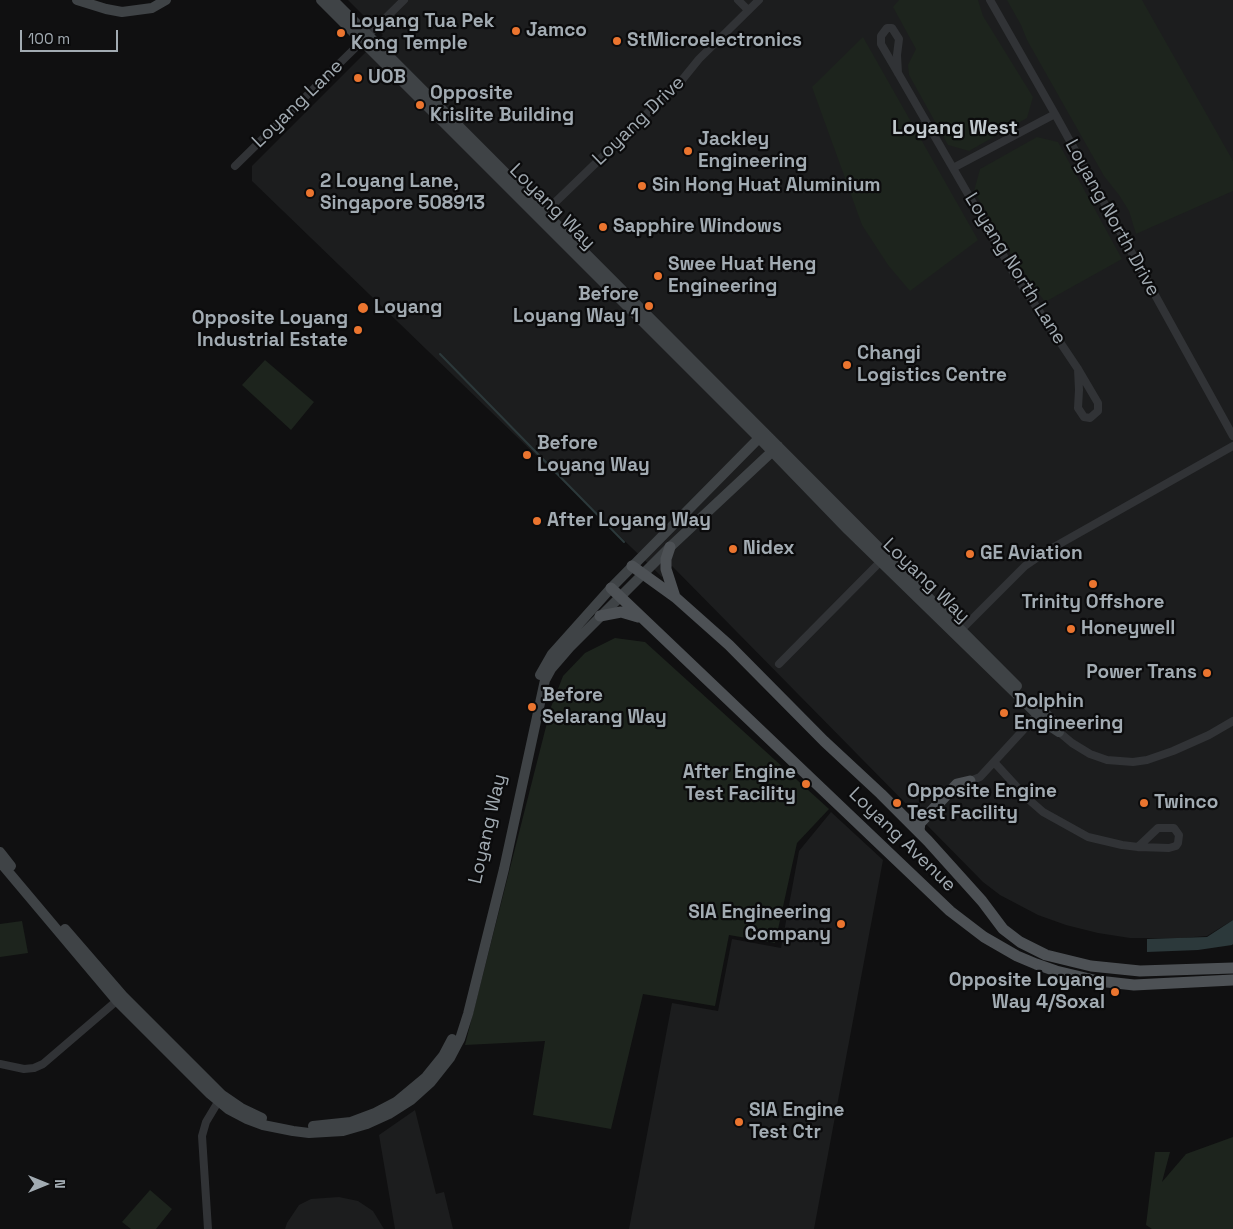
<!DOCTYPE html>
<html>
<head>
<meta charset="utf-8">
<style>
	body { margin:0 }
	#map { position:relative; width:1233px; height:1229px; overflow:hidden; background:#101011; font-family:"Space Grotesk",sans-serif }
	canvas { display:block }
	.north { position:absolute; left:20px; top:1159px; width:50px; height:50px; -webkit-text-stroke:4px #0b0b0c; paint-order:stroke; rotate:90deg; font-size:14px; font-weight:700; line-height:20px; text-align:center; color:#a2abb2 }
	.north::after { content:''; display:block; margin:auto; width:18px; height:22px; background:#a2abb2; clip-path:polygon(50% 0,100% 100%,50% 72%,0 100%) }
	.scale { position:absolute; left:20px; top:30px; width:98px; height:22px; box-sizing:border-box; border:2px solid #a2abb2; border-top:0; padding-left:6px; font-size:15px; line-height:18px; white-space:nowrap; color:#a2abb2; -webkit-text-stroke:4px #0b0b0c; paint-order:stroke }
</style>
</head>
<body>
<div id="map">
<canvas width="1233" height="1229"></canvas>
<div class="north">N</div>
<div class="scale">100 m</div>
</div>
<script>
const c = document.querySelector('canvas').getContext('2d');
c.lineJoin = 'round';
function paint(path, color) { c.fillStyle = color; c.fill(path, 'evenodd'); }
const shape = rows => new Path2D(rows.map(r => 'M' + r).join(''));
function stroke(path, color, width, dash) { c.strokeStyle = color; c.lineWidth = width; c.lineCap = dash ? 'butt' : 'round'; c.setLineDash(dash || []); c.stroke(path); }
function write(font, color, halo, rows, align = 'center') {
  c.font = font + ' "Space Grotesk",sans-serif'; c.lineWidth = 4.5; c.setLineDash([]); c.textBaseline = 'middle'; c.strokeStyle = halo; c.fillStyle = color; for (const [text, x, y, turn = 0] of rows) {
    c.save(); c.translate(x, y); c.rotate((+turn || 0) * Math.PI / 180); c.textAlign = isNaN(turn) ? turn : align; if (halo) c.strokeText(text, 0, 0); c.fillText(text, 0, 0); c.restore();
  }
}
const built = shape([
	[348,0,1233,0,1233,920,1207,936,1181,938,1130,938,1098,933,1066,925,1038,915,1000,895,983,882,672,566,662,577,252,181,252,166,383,35],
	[831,812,883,860,814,1229,629,1229,672,1003,718,1011,732,939,781,948,799,851],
	[415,1110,436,1194,444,1192,453,1229,395,1229,379,1135],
	[339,1197,358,1201,373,1211,384,1229,285,1229,287,1223,299,1205,311,1199]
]);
const green = shape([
	[899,0,978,0,983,16,1033,97,1027,118,969,151,948,145,909,75,908,65,916,49,893,7],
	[1007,0,1142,0,1233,161,1233,191,1136,234,1129,211,1119,195,1104,176,1027,40,1021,25],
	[863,37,978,240,910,291,888,265,862,225,812,87],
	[1037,137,1058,142,1122,259,1045,302,1012,256,974,191,980,169],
	[265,360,314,402,291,430,242,385],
	[615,638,645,642,829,809,797,843,775,943,729,935,715,1006,643,994,611,1129,533,1115,545,1041,465,1045,551,707,563,676,585,653],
	[22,921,28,953,0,957,0,924],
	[1233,1137,1233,1229,1152,1229,1146,1225,1155,1152,1170,1152,1162,1182,1186,1154],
	[150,1190,172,1209,156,1229,131,1229,122,1222]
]);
const water = shape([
	[1233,920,1233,944,1232,945,1198,950,1147,952,1147,939,1207,937]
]);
const stream = shape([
	[440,354,624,542]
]);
const street = shape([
	[738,0,748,10],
	[990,0,1055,114,1233,436],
	[898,73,897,55,899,39,892,28,887,28,881,36,881,44,898,73,1013,272,1078,369,1098,403,1098,411,1090,418,1084,417,1078,408,1079,390,1078,369],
	[235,166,404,0],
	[953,168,1055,114],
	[542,215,682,80,699,59,759,0],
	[957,634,1025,566,1047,551,1233,446],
	[779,664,881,561],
	[1059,732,1072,743,1090,754,1107,760,1133,762,1147,760,1173,751,1209,735,1233,721],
	[994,762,1027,798,1043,812,1088,837,1122,845,1138,847,1169,848,1176,846,1178,843,1179,835,1174,828,1158,828,1138,847],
	[970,781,980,777,1037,715],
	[0,1064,24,1069,34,1068,43,1064,120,998],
	[208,1229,202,1136,206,1122,218,1102]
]);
const secondary = shape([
	[77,0,106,9,122,12,152,8,166,0],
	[321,0,759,438,848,530,1047,724,1059,732],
	[333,0,1017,686],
	[540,675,552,654,611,588,764,433],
	[1033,701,1052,720,1058,730],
	[0,852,11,866],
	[0,862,117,1001,210,1094,228,1109,247,1119,263,1125,293,1131,309,1133,343,1131,367,1124,389,1114,411,1100,431,1082,450,1058,460,1039,468,1014,504,869,545,680,551,669,570,647,670,547,778,446],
	[65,929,123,996,222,1095,241,1108,262,1118],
	[313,1126,351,1122,375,1113,396,1102,426,1077,443,1056,452,1039]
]);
const primary = shape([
	[670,547,666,559,666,569,675,597],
	[632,566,675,597,729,645,824,741,881,794,928,841,982,901,1003,929,1020,942,1046,955,1091,966,1140,971,1233,968],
	[611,588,950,911,984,937,1017,956,1036,964,1056,971,1098,981,1134,985,1233,980],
	[600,616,621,612,638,617],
	[921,834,919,830,920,823,957,784,970,781]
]);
const markers = [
	[516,31,5,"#eb752f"],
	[341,33,5,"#eb752f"],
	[617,41,5,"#eb752f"],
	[358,78,5,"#eb752f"],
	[420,105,5,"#eb752f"],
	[688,151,5,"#eb752f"],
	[642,186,5,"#eb752f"],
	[310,193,5,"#eb752f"],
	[603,227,5,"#eb752f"],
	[658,276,5,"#eb752f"],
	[649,306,5,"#eb752f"],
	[363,308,6,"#eb752f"],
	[358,330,5,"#eb752f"],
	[847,365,5,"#eb752f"],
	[527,455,5,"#eb752f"],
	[537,521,5,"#eb752f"],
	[733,549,5,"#eb752f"],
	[970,554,5,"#eb752f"],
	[1093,584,5,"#eb752f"],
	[1071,629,5,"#eb752f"],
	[1207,673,5,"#eb752f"],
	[532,707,5,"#eb752f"],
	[1004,713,5,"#eb752f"],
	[806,784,5,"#eb752f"],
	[897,803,5,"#eb752f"],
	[1144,803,5,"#eb752f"],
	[841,924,5,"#eb752f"],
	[1115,992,5,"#eb752f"],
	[739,1122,5,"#eb752f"]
];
const poiNames = [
	["Loyang Tua Pek",351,22],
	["Kong Temple",351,44],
	["Jamco",526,31],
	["StMicroelectronics",627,41],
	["UOB",368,78],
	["Opposite",430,94],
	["Krislite Building",430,116],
	["Jackley",698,140],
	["Engineering",698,162],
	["2 Loyang Lane,",320,182],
	["Singapore 508913",320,204],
	["Sin Hong Huat Aluminium",652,186],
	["Sapphire Windows",613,227],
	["Swee Huat Heng",668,265],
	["Engineering",668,287],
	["Before",639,295,"right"],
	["Loyang Way 1",639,317,"right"],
	["Loyang",374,308],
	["Opposite Loyang",348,319,"right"],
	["Industrial Estate",348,341,"right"],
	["Changi",857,354],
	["Logistics Centre",857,376],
	["Before",537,444],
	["Loyang Way",537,466],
	["After Loyang Way",547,521],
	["Nidex",743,549],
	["GE Aviation",980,554],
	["Trinity Offshore",1093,603,"center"],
	["Honeywell",1081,629],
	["Power Trans",1197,673,"right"],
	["Before",542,696],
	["Selarang Way",542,718],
	["Dolphin",1014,702],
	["Engineering",1014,724],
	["After Engine",796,773,"right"],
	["Test Facility",796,795,"right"],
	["Opposite Engine",907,792],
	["Test Facility",907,814],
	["Twinco",1154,803],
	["SIA Engineering",831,913,"right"],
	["Company",831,935,"right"],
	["Opposite Loyang",1105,981,"right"],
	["Way 4/Soxal",1105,1003,"right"],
	["SIA Engine",749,1111],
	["Test Ctr",749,1133]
];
const streetNames = [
	["Loyang Lane",298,104,-44],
	["Loyang Drive",639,121,-44],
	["Loyang Way",552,207,45],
	["Loyang North Drive",1112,218,61],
	["Loyang North Lane",1015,269,58],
	["Loyang Way",926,581,44],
	["Loyang Way",488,829,-77],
	["Loyang Avenue",902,840,44]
];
const neighbourhoodNames = [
	["Loyang West",955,129]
];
paint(built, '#1c1d1e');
paint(green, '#1d241d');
paint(water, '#2c393b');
stroke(stream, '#2c393b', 2);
stroke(street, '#313336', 8);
stroke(secondary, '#3f4346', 10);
stroke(primary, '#4d5155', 11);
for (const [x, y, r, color] of markers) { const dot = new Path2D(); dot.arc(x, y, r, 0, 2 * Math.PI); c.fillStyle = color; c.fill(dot); stroke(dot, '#0b0b0c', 2); }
write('bold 19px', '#a2abb2', '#0b0b0c', poiNames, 'left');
write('19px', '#a2abb2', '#0b0b0c', streetNames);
write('bold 20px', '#c2c9ce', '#0b0b0c', neighbourhoodNames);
</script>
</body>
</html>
